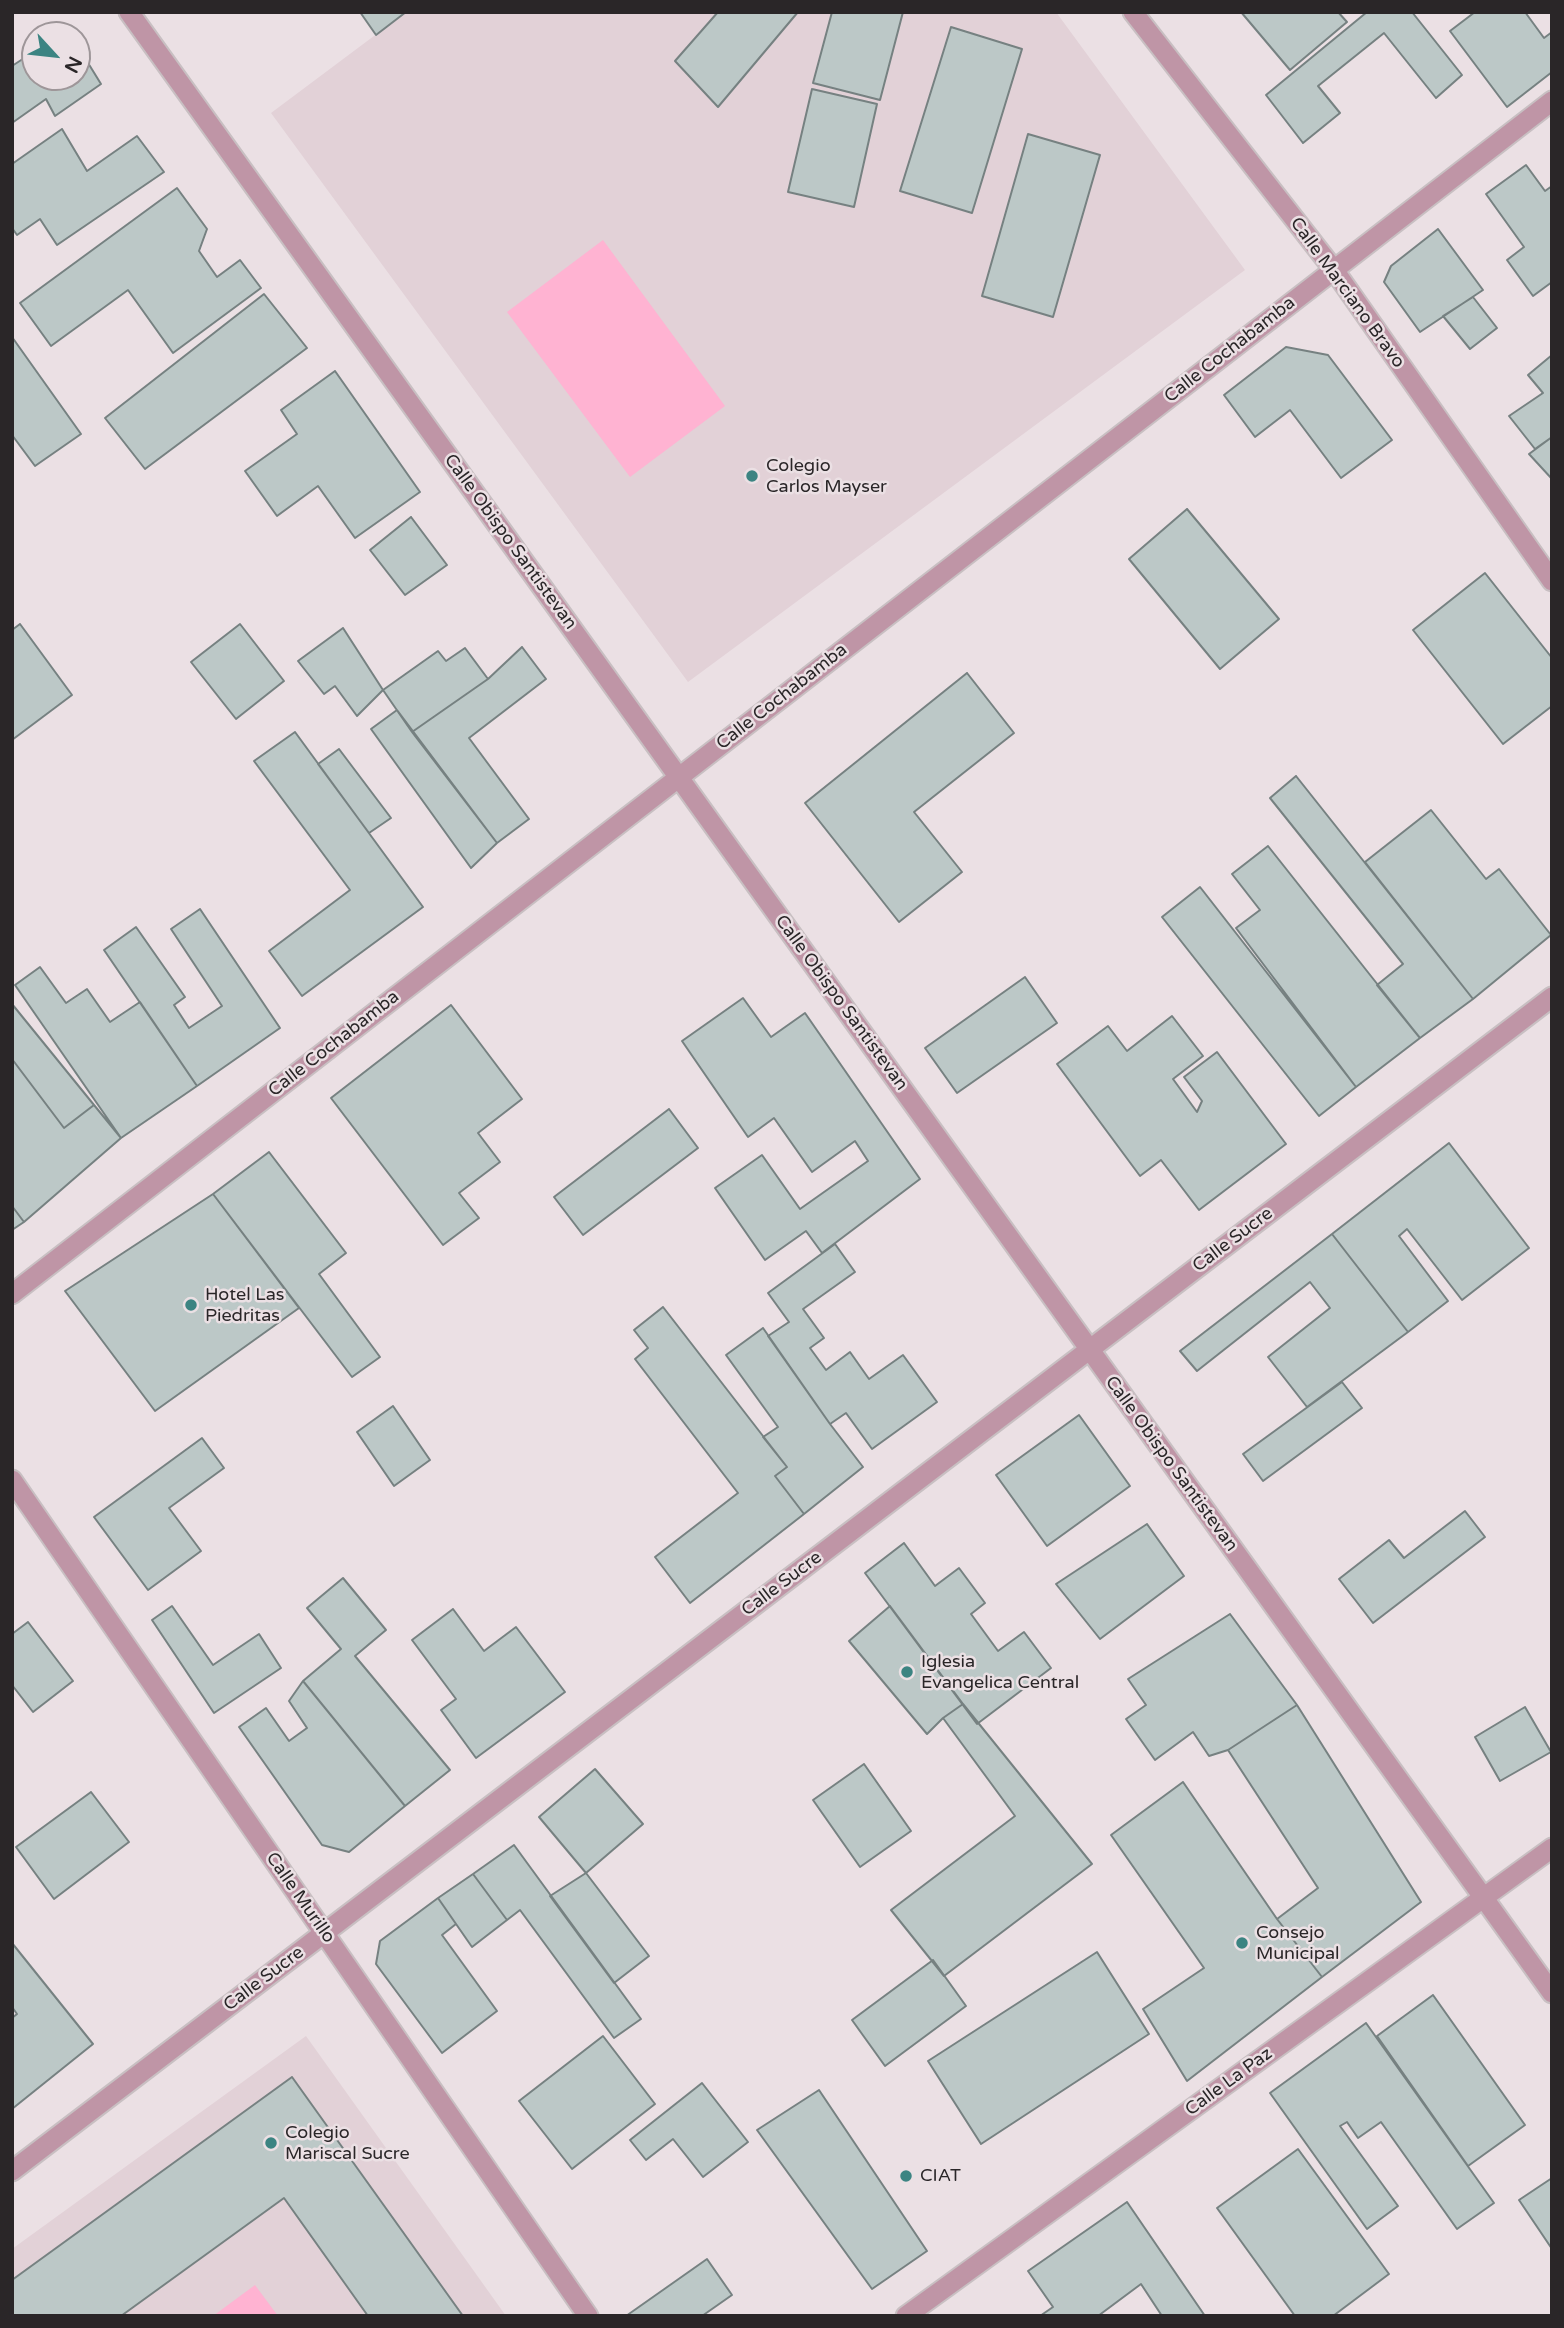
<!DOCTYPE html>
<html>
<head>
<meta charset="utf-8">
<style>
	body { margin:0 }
	#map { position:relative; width:1564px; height:2328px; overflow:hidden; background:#ebe0e4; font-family:"Varela Round",sans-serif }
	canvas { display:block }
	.frame { position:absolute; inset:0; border:14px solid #2a2628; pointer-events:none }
	.north { position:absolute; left:21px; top:21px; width:70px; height:70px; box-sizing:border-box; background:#ebe0e4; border:2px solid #9e9699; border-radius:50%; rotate:117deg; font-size:19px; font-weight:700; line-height:28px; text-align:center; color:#2a2628 }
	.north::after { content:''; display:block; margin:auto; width:24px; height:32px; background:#3c8482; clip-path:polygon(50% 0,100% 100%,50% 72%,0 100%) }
</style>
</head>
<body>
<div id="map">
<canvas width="1564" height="2328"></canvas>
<div class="frame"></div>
<div class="north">N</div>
</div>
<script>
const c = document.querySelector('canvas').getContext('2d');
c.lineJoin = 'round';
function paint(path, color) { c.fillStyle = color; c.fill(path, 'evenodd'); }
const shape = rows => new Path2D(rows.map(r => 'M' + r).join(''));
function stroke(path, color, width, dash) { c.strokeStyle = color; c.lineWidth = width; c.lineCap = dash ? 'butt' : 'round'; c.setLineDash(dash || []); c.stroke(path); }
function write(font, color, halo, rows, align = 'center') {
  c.font = font + ' "Varela Round",sans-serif'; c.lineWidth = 5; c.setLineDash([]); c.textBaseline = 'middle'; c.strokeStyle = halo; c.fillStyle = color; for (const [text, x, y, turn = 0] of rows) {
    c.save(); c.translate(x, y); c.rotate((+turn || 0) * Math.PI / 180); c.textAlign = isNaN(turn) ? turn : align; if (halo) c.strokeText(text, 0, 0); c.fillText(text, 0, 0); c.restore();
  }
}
const built = shape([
	[406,12,1056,12,1245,270,688,682,271,113],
	[306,2036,506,2316,12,2316,12,2249]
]);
const green = shape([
	[603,240,725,406,630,477,507,312],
	[255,2285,278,2316,213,2316]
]);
const building = shape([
	[360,12,406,12,376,35,360,12],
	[718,12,798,12,718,107,675,61,718,12],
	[832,12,903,12,880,100,813,83,832,12],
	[1241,12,1338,12,1347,22,1290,70,1241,12],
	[1367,12,1412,12,1462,75,1436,98,1384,33,1318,86,1340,113,1303,143,1266,95,1367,12],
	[1475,12,1525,12,1544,38,1552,32,1552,72,1507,107,1450,31,1475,12],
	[951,27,1022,49,972,213,900,191,951,27],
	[77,45,101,84,55,116,46,99,12,123,12,66,35,51,35,77,77,77,77,45],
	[812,89,877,104,854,207,788,192,812,89],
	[62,129,87,171,137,136,164,172,57,245,40,219,17,235,12,228,12,164,62,129],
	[1028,134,1100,155,1053,317,982,296,1028,134],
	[1526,165,1545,191,1552,186,1552,282,1533,296,1507,260,1524,247,1486,194,1526,165],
	[177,188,207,229,199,251,217,277,240,260,261,288,173,353,128,290,51,346,20,303,177,188],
	[1438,229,1483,290,1420,332,1384,282,1391,266,1438,229],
	[264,294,307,348,145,469,105,418,264,294],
	[1473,297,1497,328,1470,349,1443,316,1473,297],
	[12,337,81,434,35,466,12,435,12,337],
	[1286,347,1328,355,1392,440,1341,478,1290,410,1255,437,1224,395,1286,347],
	[1552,355,1552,437,1535,449,1509,416,1543,393,1528,375,1552,355],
	[335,371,420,492,355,538,318,486,277,516,245,471,297,434,281,410,335,371],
	[1552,437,1552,479,1529,454,1552,437],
	[1187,509,1279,619,1220,669,1129,559,1187,509],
	[411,517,447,565,405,595,370,550,411,517],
	[1485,573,1552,658,1552,706,1503,744,1413,630,1485,573],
	[20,624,72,695,12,740,12,630,20,624],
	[240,624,284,681,236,719,191,662,240,624],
	[343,628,383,690,357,716,335,686,324,694,298,661,343,628],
	[522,647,546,679,469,738,529,819,497,843,412,732,488,679,522,647],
	[465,648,488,679,412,732,383,690,438,651,446,661,465,648],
	[967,673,1014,733,914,812,962,872,899,922,805,803,967,673],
	[397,710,497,843,471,868,371,729,397,710],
	[295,732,423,907,302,996,269,951,350,890,254,761,295,732],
	[339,749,391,818,369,833,318,764,339,749],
	[1296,776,1473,999,1420,1038,1377,985,1403,964,1270,798,1296,776],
	[1431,810,1486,879,1499,869,1551,935,1473,999,1365,862,1431,810],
	[1268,846,1420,1038,1356,1087,1236,928,1260,910,1232,874,1268,846],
	[1200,887,1356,1087,1319,1116,1162,917,1200,887],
	[200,909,280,1028,197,1086,104,950,136,927,185,997,174,1005,189,1028,222,1006,171,929,200,909],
	[40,967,66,1003,87,989,110,1022,140,1002,197,1086,121,1138,15,985,40,967],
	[1025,977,1057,1023,957,1093,925,1048,1025,977],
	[743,998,771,1037,805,1013,920,1179,822,1253,806,1231,765,1260,715,1188,762,1155,800,1209,868,1161,855,1141,812,1172,774,1118,748,1137,682,1041,743,998],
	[12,1004,94,1105,64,1128,12,1059,12,1004],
	[451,1005,522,1099,478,1133,500,1162,459,1193,479,1218,443,1245,331,1098,451,1005],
	[1172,1016,1203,1056,1173,1079,1197,1112,1202,1101,1184,1077,1217,1052,1286,1144,1199,1210,1161,1160,1140,1176,1057,1064,1108,1026,1127,1051,1172,1016],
	[12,1059,64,1128,94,1105,121,1138,24,1222,12,1206,12,1059],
	[669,1109,698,1148,583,1235,554,1197,669,1109],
	[1449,1143,1529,1248,1462,1300,1407,1229,1399,1236,1448,1301,1408,1332,1332,1234,1449,1143],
	[269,1152,346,1253,319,1274,380,1357,352,1377,213,1194,269,1152],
	[213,1194,299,1308,155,1411,65,1291,213,1194],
	[12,1206,24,1222,12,1230,12,1206],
	[1332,1234,1408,1332,1307,1407,1268,1357,1330,1308,1310,1282,1197,1371,1180,1351,1332,1234],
	[835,1244,855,1272,803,1309,824,1338,810,1348,826,1370,850,1352,869,1379,903,1355,937,1402,872,1449,846,1413,830,1424,768,1336,789,1322,768,1293,835,1244],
	[663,1307,787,1467,775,1476,804,1514,690,1603,655,1557,738,1493,635,1359,648,1348,634,1330,663,1307],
	[763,1328,830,1424,863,1467,804,1514,775,1476,787,1467,763,1437,778,1427,726,1355,763,1328],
	[1342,1382,1362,1408,1263,1481,1243,1454,1342,1382],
	[393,1406,430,1460,394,1486,357,1432,393,1406],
	[1079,1415,1130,1486,1047,1546,996,1475,1079,1415],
	[202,1438,224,1468,169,1508,201,1551,148,1590,94,1517,202,1438],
	[1465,1511,1485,1537,1373,1623,1339,1579,1389,1540,1404,1558,1465,1511],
	[1147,1524,1184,1576,1100,1639,1056,1584,1147,1524],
	[904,1543,935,1586,959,1568,985,1603,971,1614,998,1651,1024,1632,1051,1668,977,1724,865,1573,904,1543],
	[343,1578,386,1630,355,1656,450,1770,405,1806,303,1681,341,1649,307,1608,343,1578],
	[172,1606,213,1665,259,1634,281,1668,214,1713,152,1620,172,1606],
	[890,1606,963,1704,943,1718,927,1734,849,1641,890,1606],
	[453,1609,484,1651,516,1627,565,1692,476,1758,441,1710,456,1699,412,1640,453,1609],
	[1230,1614,1297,1705,1228,1750,1209,1756,1193,1732,1155,1760,1126,1719,1146,1705,1128,1679,1230,1614],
	[28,1622,73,1681,33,1712,12,1685,12,1634,28,1622],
	[303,1681,405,1806,349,1852,322,1845,239,1727,266,1708,289,1741,307,1728,289,1701,303,1681],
	[963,1704,1092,1864,944,1976,891,1910,1015,1816,943,1718,963,1704],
	[1297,1705,1421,1902,1322,1977,1277,1919,1318,1888,1228,1750,1297,1705],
	[1525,1707,1551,1752,1500,1781,1475,1737,1525,1707],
	[864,1764,911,1831,860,1867,813,1800,864,1764],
	[595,1769,643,1824,586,1873,539,1817,595,1769],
	[1183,1782,1277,1919,1322,1977,1187,2081,1143,2009,1204,1968,1111,1835,1183,1782],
	[91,1792,129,1842,54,1899,16,1847,91,1792],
	[514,1845,641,2019,614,2038,520,1910,507,1920,473,1874,514,1845],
	[586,1873,649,1956,614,1983,550,1896,586,1873],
	[473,1874,507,1920,472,1947,438,1898,473,1874],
	[438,1898,456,1924,442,1935,497,2011,442,2053,376,1964,380,1941,438,1898],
	[12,1943,93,2044,12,2109,12,2018,17,2014,12,2007,12,1943],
	[1097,1952,1149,2034,981,2144,928,2061,1097,1952],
	[933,1960,966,2006,885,2066,852,2020,933,1960],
	[1433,1995,1525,2125,1468,2166,1377,2036,1433,1995],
	[1366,2023,1494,2203,1457,2229,1381,2122,1358,2138,1347,2122,1340,2126,1398,2206,1367,2229,1270,2093,1366,2023],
	[603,2036,655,2104,572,2169,519,2101,603,2036],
	[292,2077,463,2316,368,2316,284,2198,121,2316,12,2316,12,2280,292,2077],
	[702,2083,748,2142,703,2177,673,2139,646,2160,630,2140,702,2083],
	[819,2090,927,2251,872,2289,757,2130,819,2090],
	[1298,2149,1389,2274,1333,2316,1295,2316,1217,2208,1298,2149],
	[1552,2178,1552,2249,1519,2200,1552,2178],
	[1127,2202,1205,2316,1162,2316,1141,2284,1098,2316,1040,2316,1053,2307,1028,2271,1127,2202],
	[707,2259,732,2295,702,2316,626,2316,707,2259]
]);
const minor = shape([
	[129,12,1552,1993],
	[1133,12,1334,270,1552,581],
	[12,1294,1552,101],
	[12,2171,1552,997],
	[906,2316,1552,1848]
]);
const tertiary = shape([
	[12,1480,588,2316]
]);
const markers = [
	[752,476,7,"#3c8482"],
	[191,1305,7,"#3c8482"],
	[907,1672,7,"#3c8482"],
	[1242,1943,7,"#3c8482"],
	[271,2143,7,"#3c8482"],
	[906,2176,7,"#3c8482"]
];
const streetNames = [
	["Calle Marciano Bravo",1347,293,54],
	["Calle Cochabamba",1230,350,-38],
	["Calle Obispo Santistevan",510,542,54],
	["Calle Cochabamba",782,697,-38],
	["Calle Obispo Santistevan",841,1003,54],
	["Calle Cochabamba",334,1044,-38],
	["Calle Sucre",1233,1240,-37],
	["Calle Obispo Santistevan",1171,1464,54],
	["Calle Sucre",782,1584,-37],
	["Calle Murillo",300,1898,55],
	["Calle Sucre",264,1979,-37],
	["Calle La Paz",1229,2082,-36]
];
const poiNames = [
	["Colegio",766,466],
	["Carlos Mayser",766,487],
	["Hotel Las",205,1295],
	["Piedritas",205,1316],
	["Iglesia",921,1662],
	["Evangelica Central",921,1683],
	["Consejo",1256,1933],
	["Municipal",1256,1954],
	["Colegio",285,2133],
	["Mariscal Sucre",285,2154],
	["CIAT",920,2176]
];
paint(built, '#e2d1d7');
paint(green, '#ffb3d2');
paint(building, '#bcc8c7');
stroke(building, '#768181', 2);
stroke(minor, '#c8bfc2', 23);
stroke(tertiary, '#c8bfc2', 23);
stroke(minor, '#bf95a6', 19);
stroke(tertiary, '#bf95a6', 19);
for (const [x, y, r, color] of markers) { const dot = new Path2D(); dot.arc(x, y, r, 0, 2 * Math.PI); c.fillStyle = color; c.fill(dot); stroke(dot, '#ebe0e4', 2.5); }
write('18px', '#2a2628', '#ebe0e4', streetNames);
write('18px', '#2a2628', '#ebe0e4', poiNames, 'left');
</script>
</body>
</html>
